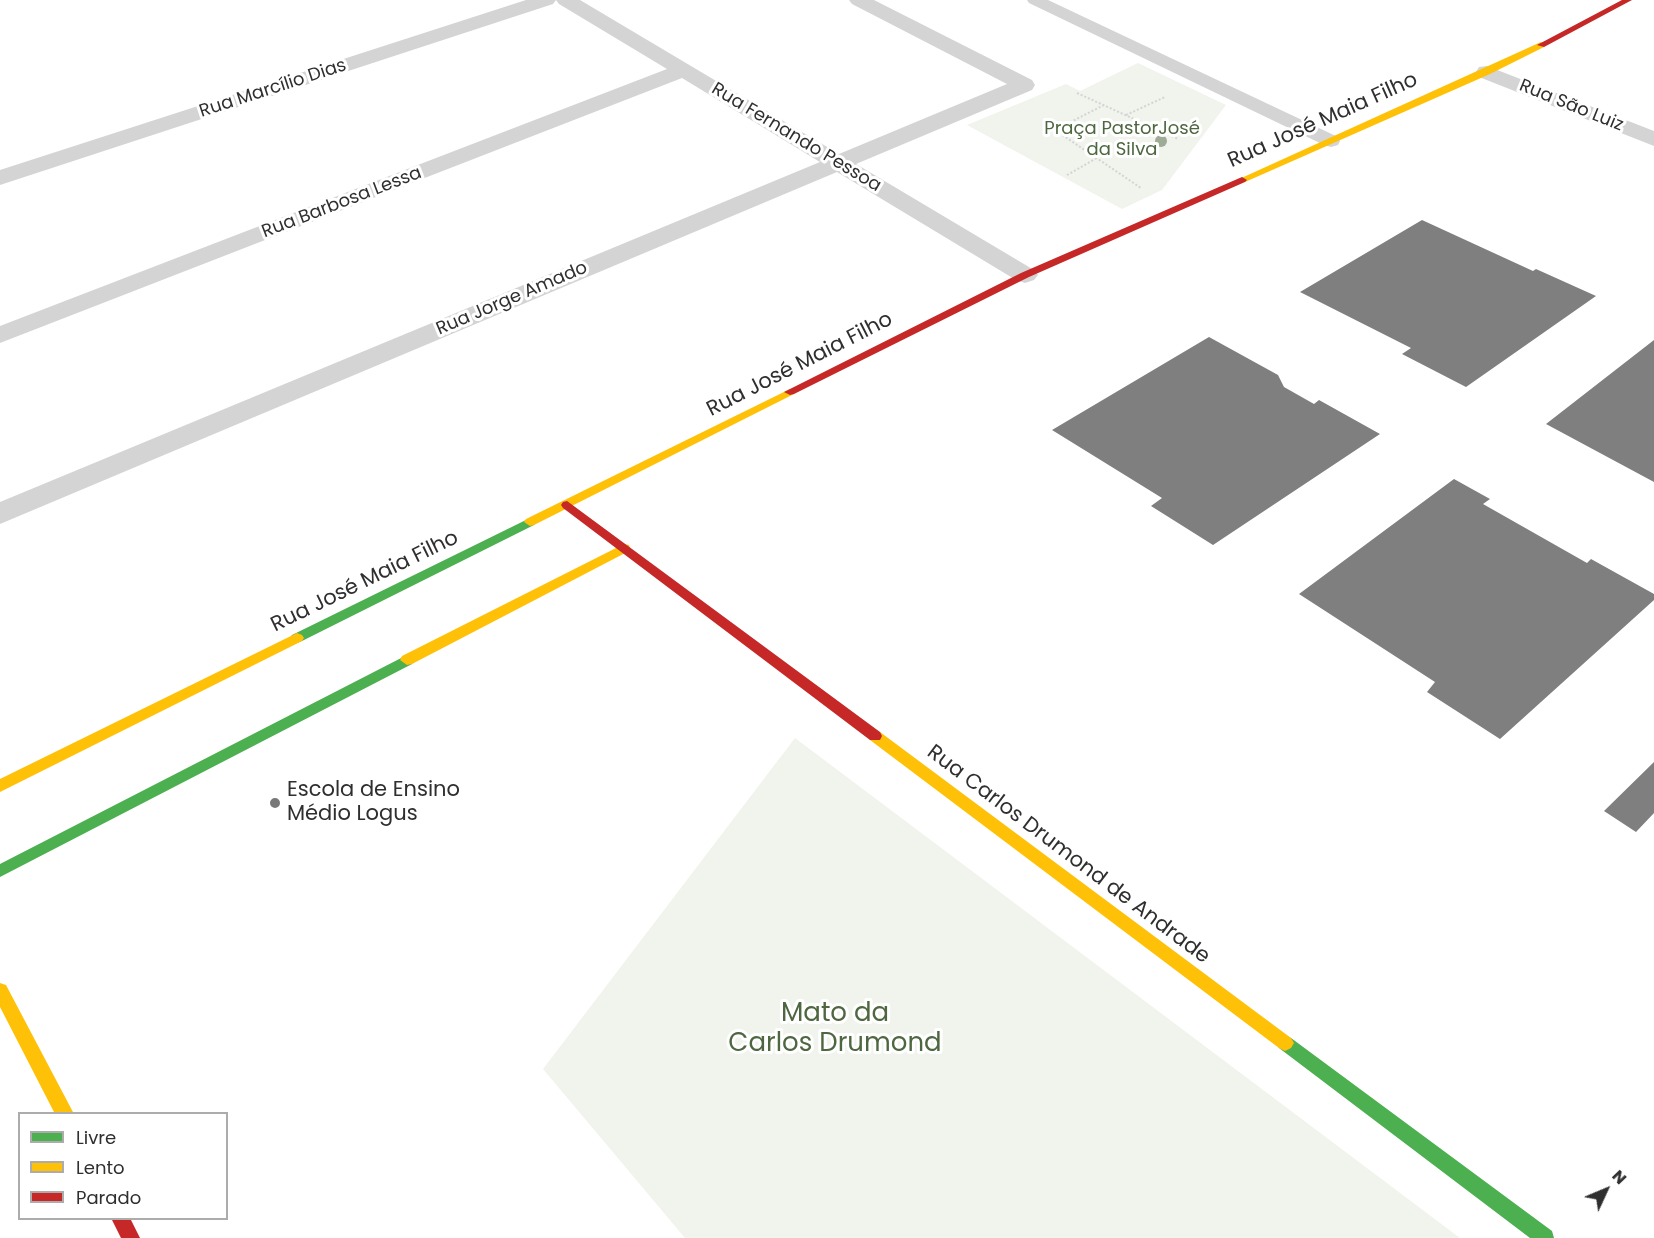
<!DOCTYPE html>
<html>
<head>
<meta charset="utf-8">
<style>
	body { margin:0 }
	#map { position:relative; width:1654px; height:1238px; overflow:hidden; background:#fff; font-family:Poppins,sans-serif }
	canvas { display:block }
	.legend { position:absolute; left:18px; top:1112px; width:210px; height:108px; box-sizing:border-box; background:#fff; border:2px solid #acacac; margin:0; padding:8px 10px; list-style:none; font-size:18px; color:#2f2f2f }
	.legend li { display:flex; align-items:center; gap:12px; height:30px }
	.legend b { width:30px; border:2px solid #acacac }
	.north { position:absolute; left:1576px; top:1160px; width:60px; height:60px; -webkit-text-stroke:4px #fff; paint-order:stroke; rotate:46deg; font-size:16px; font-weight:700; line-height:24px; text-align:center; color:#2f2f2f }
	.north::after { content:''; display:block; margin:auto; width:21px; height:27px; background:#2f2f2f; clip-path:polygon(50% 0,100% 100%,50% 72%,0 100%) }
</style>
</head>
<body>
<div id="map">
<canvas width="1654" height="1238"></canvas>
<ul class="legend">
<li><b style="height:8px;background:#4caf50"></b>Livre</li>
<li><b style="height:8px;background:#ffc107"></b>Lento</li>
<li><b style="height:8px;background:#c62828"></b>Parado</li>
</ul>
<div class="north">N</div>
</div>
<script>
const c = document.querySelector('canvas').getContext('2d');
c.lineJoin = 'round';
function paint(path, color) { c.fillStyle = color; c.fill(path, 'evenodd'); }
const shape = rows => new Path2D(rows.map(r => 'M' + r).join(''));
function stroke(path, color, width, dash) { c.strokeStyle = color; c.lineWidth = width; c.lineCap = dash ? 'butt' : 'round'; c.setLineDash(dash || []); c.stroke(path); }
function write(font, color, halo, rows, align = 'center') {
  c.font = font + ' Poppins,sans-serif'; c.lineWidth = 6; c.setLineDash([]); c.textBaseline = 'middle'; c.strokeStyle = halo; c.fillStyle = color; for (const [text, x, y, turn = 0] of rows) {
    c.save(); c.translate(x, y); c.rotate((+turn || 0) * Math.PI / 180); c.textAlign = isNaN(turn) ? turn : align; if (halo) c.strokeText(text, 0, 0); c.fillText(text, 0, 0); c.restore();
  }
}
const green = shape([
	[1138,63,1226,105,1162,190,1122,209,967,125,1066,84,1080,91],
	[795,738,1460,1238,685,1238,543,1069]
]);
const building = shape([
	[1422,220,1533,271,1536,269,1596,296,1466,387,1402,354,1411,348,1300,292],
	[1209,337,1278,375,1284,387,1314,404,1319,400,1380,434,1213,545,1151,506,1162,498,1052,430],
	[1654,340,1654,482,1546,424],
	[1454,479,1490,499,1483,504,1587,563,1591,559,1654,594,1654,600,1500,739,1427,692,1435,682,1299,594],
	[1654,762,1654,813,1636,832,1604,811]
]);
const path = shape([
	[1077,93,1178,139],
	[1104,105,1055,130,1141,188],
	[1126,115,1165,97],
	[1067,175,1097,158]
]);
const lane = shape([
	[1027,0,1048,0,1338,137,1340,141,1338,145,1331,147,1324,145,1029,3,1027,0]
]);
const street = shape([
	[526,0,556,0,553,4,0,185,0,170,526,0],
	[556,0,580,0,839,154,1007,84,852,4,849,0,874,0,1032,80,1035,85,1032,90,856,164,1034,270,1038,275,1034,280,1025,283,1016,280,837,172,0,524,0,502,820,162,682,78,0,343,0,326,667,69,559,4,556,0],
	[1487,66,1654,131,1654,146,1479,77,1476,72,1479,67,1487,66]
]);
const fast = shape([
	[530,518,536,522,534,525,302,641,297,643,290,638,292,635,530,518],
	[407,655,412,656,414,660,412,664,0,877,0,864,407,655],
	[1285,1035,1291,1038,1552,1231,1554,1238,1530,1238,1279,1048,1276,1043,1279,1038,1285,1035]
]);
const slow = shape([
	[1541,42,1545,45,1544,47,1490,74,1245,182,1237,180,1541,42],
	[790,389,794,390,796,392,794,394,534,525,530,526,524,522,526,519,790,389],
	[624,544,629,545,630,548,629,551,412,664,407,665,400,660,402,656,624,544],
	[297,633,302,635,304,638,302,641,0,792,0,779,297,633],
	[875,730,880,732,1291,1038,1294,1043,1291,1048,1285,1051,1279,1048,870,740,868,736,870,732,875,730],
	[0,983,6,985,74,1114,55,1114,0,1007,0,983]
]);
const jam = shape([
	[1622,0,1632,0,1544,47,1537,45,1622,0],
	[1242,177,1247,180,1245,182,1029,277,794,394,790,395,784,392,1021,273,1242,177],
	[567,501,880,732,882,736,880,740,870,740,563,508,561,505,563,502,567,501],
	[111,1218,130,1218,140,1238,121,1238,111,1218]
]);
const trees = [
	[1161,141]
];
const markers = [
	[275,803,6,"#787878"]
];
const farStreetnames = [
	["Rua Marcílio Dias",273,89,-18],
	["Rua São Luiz",1571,106,22],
	["Rua Fernando Pessoa",796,138,31],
	["Rua Barbosa Lessa",342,203,-21],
	["Rua Jorge Amado",512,299,-23]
];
const farParknames = [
	["Praça PastorJosé",1122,129],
	["da Silva",1122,150]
];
const streetNames = [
	["Rua José Maia Filho",1323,121,-24],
	["Rua José Maia Filho",800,365,-27],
	["Rua José Maia Filho",365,582,-26],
	["Rua Carlos Drumond de Andrade",1068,855,37]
];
const poiNames = [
	["Escola de Ensino",287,791],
	["Médio Logus",287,815]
];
const nearParknames = [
	["Mato da",835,1014],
	["Carlos Drumond",835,1044]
];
paint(green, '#f0f4ed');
paint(building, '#7f7f7f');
stroke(path, '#d4d4d4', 2, [2, 2]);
paint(lane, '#d4d4d4');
paint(street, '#d4d4d4');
paint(fast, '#4caf50');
paint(slow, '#ffc107');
paint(jam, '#c62828');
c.fillStyle = '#9eab96';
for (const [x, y] of trees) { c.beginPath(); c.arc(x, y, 6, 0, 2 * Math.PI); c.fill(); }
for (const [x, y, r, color] of markers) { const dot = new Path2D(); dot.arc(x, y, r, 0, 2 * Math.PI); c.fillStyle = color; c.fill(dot); stroke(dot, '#fff', 2); }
write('18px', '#2f2f2f', '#fff', farStreetnames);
write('18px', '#4e6740', '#fff', farParknames);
write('21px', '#2f2f2f', '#fff', streetNames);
write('21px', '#2f2f2f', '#fff', poiNames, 'left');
write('26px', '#4e6740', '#fff', nearParknames);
</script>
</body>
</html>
